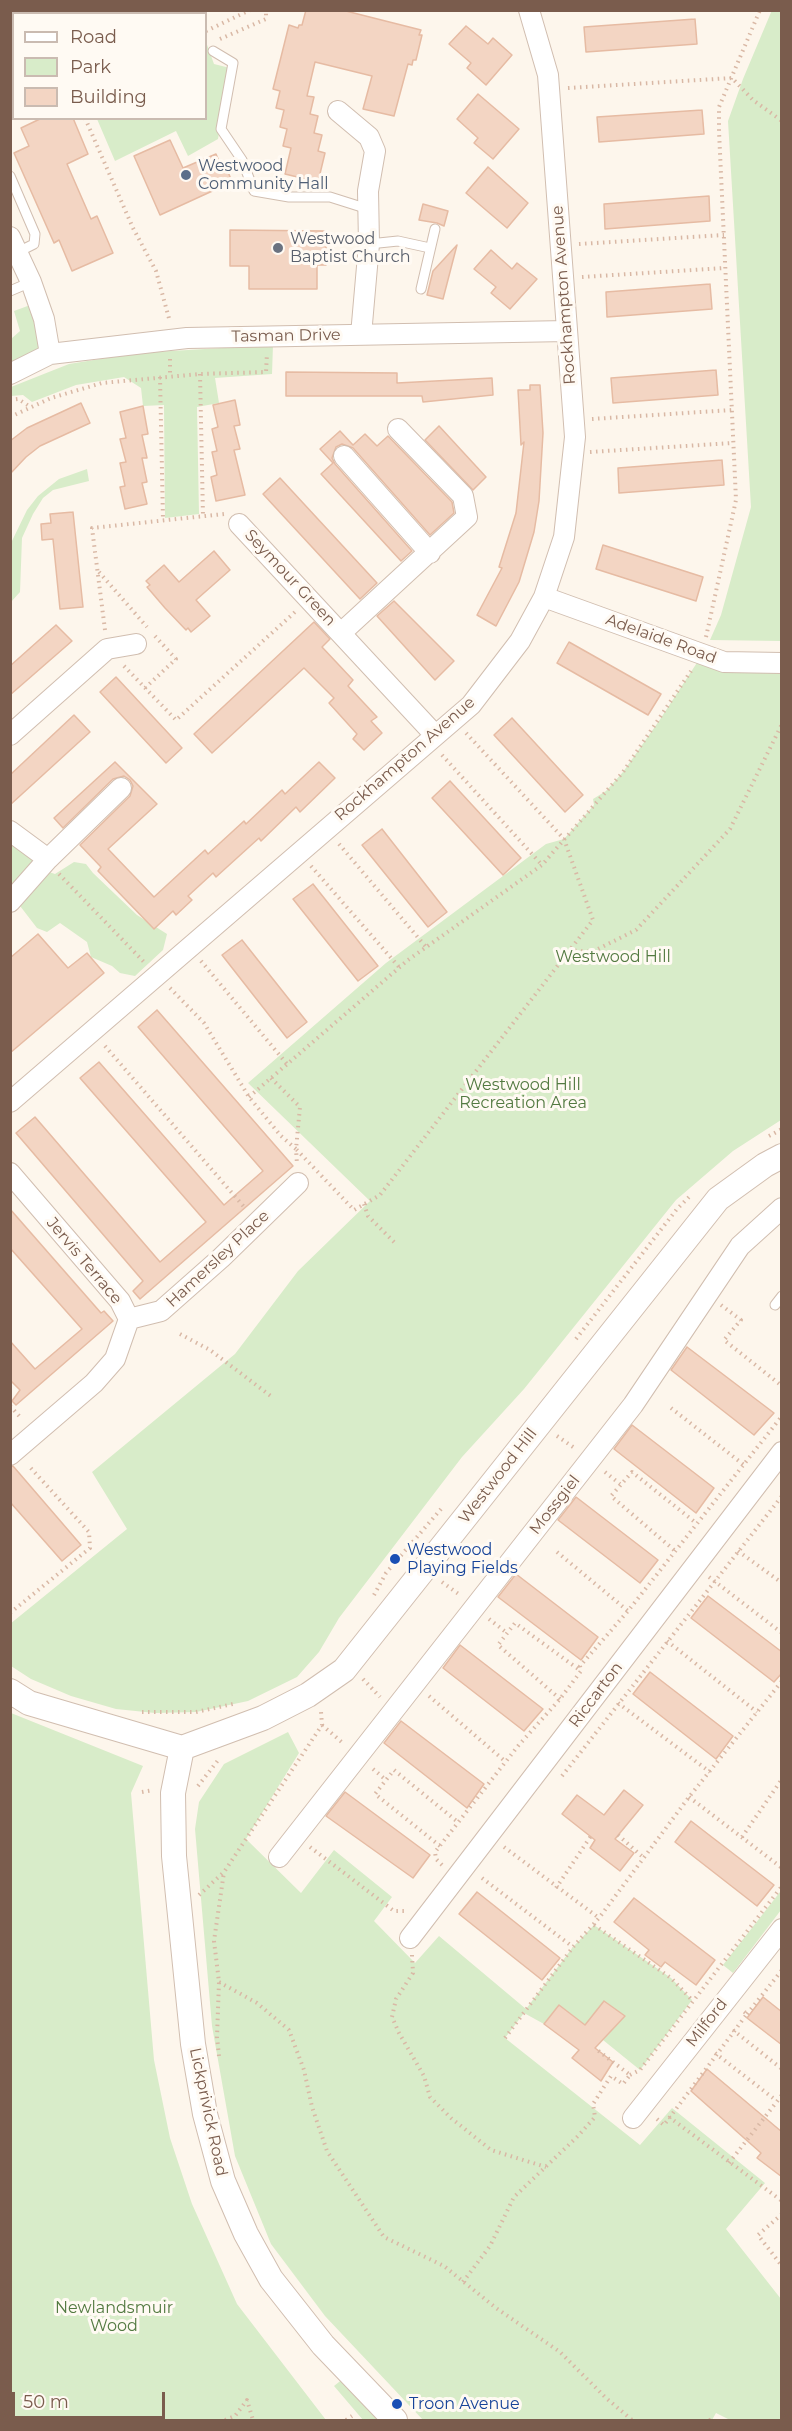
<!DOCTYPE html>
<html>
<head>
<meta charset="utf-8">
<style>
	body { margin:0 }
	#map { position:relative; width:792px; height:2431px; overflow:hidden; background:#fdf6ec; font-family:Montserrat,sans-serif }
	canvas { display:block }
	.frame { position:absolute; inset:0; border:12px solid #7a5c4d; pointer-events:none }
	.legend { position:absolute; left:12px; top:12px; width:195px; height:108px; box-sizing:border-box; background:#fffaf3; border:2px solid #cabbb1; margin:0; padding:8px 10px; list-style:none; font-size:18px; color:#7a5c4d }
	.legend li { display:flex; align-items:center; gap:12px; height:30px }
	.legend b { width:30px; border:2px solid #cabbb1 }
	.scale { position:absolute; left:12px; top:2392px; width:153px; height:27px; box-sizing:border-box; border:3px solid #7a5c4d; border-top:0; padding-left:8px; font-size:18px; line-height:21px; white-space:nowrap; color:#7a5c4d; -webkit-text-stroke:4px #fffaf3; paint-order:stroke }
</style>
</head>
<body>
<div id="map">
<canvas width="792" height="2431"></canvas>
<div class="frame"></div>
<ul class="legend">
<li><b style="height:8px;background:#fff"></b>Road</li>
<li><b style="height:16px;background:#d8ecc9"></b>Park</li>
<li><b style="height:16px;background:#f3d5c3"></b>Building</li>
</ul>
<div class="scale">50 m</div>
</div>
<script>
const c = document.querySelector('canvas').getContext('2d');
c.lineJoin = 'round';
function paint(path, color) { c.fillStyle = color; c.fill(path, 'evenodd'); }
const shape = rows => new Path2D(rows.map(r => 'M' + r).join(''));
function stroke(path, color, width, dash) { c.strokeStyle = color; c.lineWidth = width; c.lineCap = dash ? 'butt' : 'round'; c.setLineDash(dash || []); c.stroke(path); }
function write(font, color, halo, rows, align = 'center') {
  c.font = font + ' Montserrat,sans-serif'; c.lineWidth = 6; c.setLineDash([]); c.textBaseline = 'middle'; c.strokeStyle = halo; c.fillStyle = color; for (const [text, x, y, turn = 0] of rows) {
    c.save(); c.translate(x, y); c.rotate((+turn || 0) * Math.PI / 180); c.textAlign = isNaN(turn) ? turn : align; if (halo) c.strokeText(text, 0, 0); c.fillText(text, 0, 0); c.restore();
  }
}
const green = shape([
	[772,10,782,11,781,641,710,640,721,615,751,507,728,121,743,79],
	[206,42,214,64,230,68,218,139,188,156,176,131,115,161,97,119,206,118],
	[33,304,43,343,31,359,11,368,11,339,20,331,14,311],
	[273,345,272,374,215,378,219,403,197,407,199,514,165,518,164,405,143,406,141,388,124,377,76,385,32,402,23,395,11,396,11,387,69,364,137,353],
	[87,469,89,481,53,490,43,498,33,514,22,538,20,592,11,602,11,543,27,510,38,496,59,479],
	[702,655,781,663,781,1120,733,1151,676,1200,524,1389,462,1457,339,1618,319,1652,297,1677,248,1701,196,1712,155,1713,116,1709,71,1696,31,1679,11,1666,10,1624,127,1529,92,1472,235,1354,298,1271,370,1201,248,1083,386,963,546,844,564,839,594,805,593,799,606,791,623,772,659,721],
	[10,835,34,853,32,870,10,889],
	[74,862,86,864,93,873,137,915,167,934,163,950,135,976,120,973,112,966,91,957,87,942,60,923,47,932,37,928,17,902,46,871,55,874],
	[11,1713,143,1766,131,1793,154,2060,170,2138,192,2204,237,2304,326,2420,11,2420],
	[288,1732,299,1753,246,1839,301,1893,334,1850,392,1897,374,1921,415,1963,439,1936,526,2009,573,1947,594,1925,671,1978,692,2000,640,2070,603,2040,625,2016,585,2025,559,2005,544,2024,524,2013,505,2038,640,2145,672,2108,765,2183,726,2229,781,2299,781,2420,730,2420,716,2413,712,2420,423,2420,325,2316,271,2244,235,2156,212,2026,195,1829,199,1802,224,1764],
	[780,1892,781,1910,733,1973,723,1965],
	[344,2378,380,2420,363,2420,334,2386]
]);
const building = shape([
	[306,10,342,10,421,30,419,35,422,35,416,60,413,60,412,65,408,64,394,116,363,109,372,76,315,62,307,96,314,97,310,114,318,116,314,133,322,135,318,151,325,153,318,182,285,174,291,148,283,146,287,129,280,127,284,110,276,108,280,91,273,89,289,25,298,28,299,25,302,25,306,10],
	[695,19,697,44,586,52,584,27,695,19],
	[466,26,488,44,493,38,512,55,486,85,467,68,471,63,449,44,466,26],
	[478,94,519,129,493,159,474,143,478,138,457,119,478,94],
	[702,110,704,134,599,142,597,117,702,110],
	[42,118,73,118,88,154,67,164,91,219,97,216,113,253,72,271,59,240,54,243,14,153,29,146,21,128,42,118],
	[170,140,183,168,216,154,221,166,225,164,232,182,160,215,134,156,170,140],
	[488,167,528,203,507,228,466,193,488,167],
	[709,196,710,221,605,229,604,204,709,196],
	[423,204,448,211,444,226,437,223,419,220,423,204],
	[230,230,326,231,326,265,317,265,317,289,249,289,249,266,230,266,230,230],
	[457,245,443,299,427,295,433,271,457,245],
	[491,250,512,269,517,263,537,279,510,309,491,293,496,287,474,269,491,250],
	[710,284,712,309,607,317,606,292,710,284],
	[716,370,718,395,613,403,611,378,716,370],
	[286,372,397,373,397,383,492,378,493,395,423,402,422,396,286,396,286,372],
	[530,385,540,385,543,433,539,501,534,532,519,582,496,626,477,615,502,568,499,567,516,513,524,442,521,445,518,390,530,390,530,385],
	[235,400,240,425,234,426,240,449,234,450,245,495,216,501,211,477,217,475,212,452,217,451,212,429,218,427,213,405,235,400],
	[81,403,90,423,40,446,26,457,10,474,10,441,27,428,81,403],
	[143,406,148,434,142,435,147,458,142,458,147,482,142,483,147,504,125,509,120,487,125,486,120,463,126,462,120,439,126,438,120,412,143,406],
	[439,426,486,477,473,490,425,440,439,426],
	[340,431,353,445,365,434,377,446,388,436,452,502,454,513,430,535,353,448,342,444,336,447,332,458,335,464,412,551,401,561,321,474,333,463,320,449,340,431],
	[722,460,724,485,619,493,618,468,722,460],
	[280,478,377,583,360,599,263,494,280,478],
	[73,512,83,607,60,609,53,539,42,540,41,524,51,523,50,514,73,512],
	[603,545,703,577,696,601,596,569,603,545],
	[214,551,230,570,196,600,210,616,191,632,188,628,186,630,165,608,147,587,150,585,146,581,164,565,179,582,214,551],
	[394,601,454,661,435,680,377,616,394,601],
	[314,622,330,639,322,647,353,680,348,686,377,717,371,721,382,733,364,750,353,739,357,734,329,703,334,698,304,668,212,753,194,734,314,622],
	[56,625,72,641,10,695,10,666,56,625],
	[569,642,661,694,648,715,557,663,569,642],
	[116,677,182,748,166,763,100,692,116,677],
	[74,715,90,732,10,805,10,775,74,715],
	[512,718,583,795,565,812,494,735,512,718],
	[115,762,157,804,108,849,154,897,205,850,208,854,244,821,246,824,282,790,285,794,319,762,335,778,300,812,296,807,261,841,259,838,216,877,213,873,188,896,192,900,176,915,173,911,154,929,98,871,101,867,80,845,130,796,133,786,130,780,124,776,113,779,63,828,54,818,115,762],
	[450,781,521,858,503,875,432,798,450,781],
	[382,829,447,912,428,927,362,845,382,829],
	[313,884,378,966,358,981,293,899,313,884],
	[38,934,68,968,87,953,104,973,10,1053,10,958,38,934],
	[242,940,307,1022,287,1038,222,955,242,940],
	[157,1010,293,1166,140,1299,133,1291,143,1281,16,1133,35,1117,160,1262,206,1222,80,1078,99,1062,224,1205,263,1171,138,1027,157,1010],
	[10,1209,101,1313,104,1311,113,1321,16,1405,12,1401,20,1390,10,1380,10,1341,35,1369,82,1329,10,1248,10,1209],
	[687,1347,774,1413,754,1435,671,1370,687,1347],
	[632,1425,714,1488,696,1513,614,1449,632,1425],
	[13,1466,81,1545,62,1561,10,1502,10,1467,13,1466],
	[576,1497,658,1560,640,1583,558,1520,576,1497],
	[516,1574,598,1637,581,1660,498,1597,516,1574],
	[708,1596,782,1652,782,1673,774,1682,691,1618,708,1596],
	[460,1645,543,1709,524,1731,443,1668,460,1645],
	[650,1672,733,1736,716,1759,633,1694,650,1672],
	[401,1721,484,1784,467,1808,384,1743,401,1721],
	[624,1790,643,1805,615,1839,634,1853,620,1871,590,1848,595,1840,562,1814,577,1795,604,1815,624,1790],
	[345,1792,430,1855,413,1878,326,1816,345,1792],
	[691,1821,774,1885,757,1906,675,1842,691,1821],
	[477,1892,560,1958,542,1980,459,1914,477,1892],
	[634,1898,715,1960,696,1985,665,1962,661,1967,645,1955,649,1950,614,1922,634,1898],
	[763,1997,782,2012,782,2045,747,2018,763,1997],
	[604,2001,625,2016,595,2048,613,2062,601,2081,572,2058,579,2050,544,2024,559,2005,585,2025,604,2001],
	[707,2069,782,2132,782,2177,757,2158,761,2153,691,2091,707,2069]
]);
const path = shape([
	[206,31,250,10],
	[220,39,266,19,266,10],
	[568,88,732,78,753,100,782,121],
	[10,94,14,93],
	[85,118,133,228,156,271,170,322],
	[579,244,724,235],
	[582,277,725,268],
	[170,359,170,377],
	[200,374,203,516],
	[160,377,163,520],
	[10,400,18,399,29,406],
	[10,417,51,398,102,383,200,374,266,372,267,353],
	[592,419,732,410],
	[590,452,733,443],
	[99,572,147,627],
	[105,630,92,528,224,514],
	[706,637,736,500,719,131,719,107,760,10],
	[124,666,176,720,295,612],
	[145,688,176,659,154,635],
	[442,755,542,865],
	[339,844,426,947],
	[311,866,399,967],
	[59,874,144,962],
	[569,950,592,952,636,930,730,829,782,724],
	[201,961,287,1064],
	[170,988,204,1023,249,1097,281,1136,296,1149,297,1164],
	[105,1046,245,1208],
	[271,1078,300,1107,296,1149,354,1210,380,1195,593,920,564,839,466,733],
	[249,1097,408,960,542,865,623,772,691,671],
	[769,1136,782,1129],
	[364,1204,368,1216,395,1243],
	[721,1305,741,1320,724,1340,782,1386],
	[180,1334,210,1350,272,1397],
	[576,1339,677,1209,689,1197],
	[10,1406,22,1419],
	[671,1408,744,1465],
	[557,1436,576,1449],
	[605,1472,620,1484],
	[674,1550,611,1496,632,1472,696,1523],
	[738,1551,782,1583],
	[557,1552,628,1611],
	[709,1577,782,1633],
	[442,1582,460,1595],
	[374,1595,386,1573,441,1509],
	[10,1613,90,1548,89,1532,28,1465],
	[489,1619,507,1633],
	[667,1641,757,1712],
	[363,1679,380,1697],
	[429,1696,506,1762],
	[560,1699,498,1645,515,1623,581,1671],
	[618,1703,710,1772],
	[142,1712,196,1712,233,1704],
	[322,1725,344,1744],
	[373,1769,386,1780],
	[562,1776,782,1496],
	[198,1786,219,1759],
	[142,1792,153,1790],
	[689,1797,782,1868],
	[618,1835,644,1858],
	[742,1837,782,1779],
	[440,1846,375,1794,386,1780,394,1770,459,1823],
	[310,1847,394,1911,406,1911],
	[504,1847,599,1918],
	[442,1865,436,1859,435,1852,518,1746,560,1699,581,1671,580,1666,628,1611,782,1416],
	[482,1878,573,1947],
	[556,1888,591,1836],
	[199,1895,224,1872,322,1725,321,1712],
	[594,1925,671,1978,692,2000],
	[412,1955,413,1973,396,1999,392,2017,399,2033,424,2076,430,2097,451,2118,491,2150,546,2167],
	[219,1982,257,2003,289,2030,304,2070,312,2107,327,2151,384,2237,444,2266,496,2308,560,2352,606,2398,632,2420],
	[747,2014,782,1970],
	[733,2030,782,2069],
	[505,2038,573,1947,599,1918,689,1797,782,1681],
	[715,2053,773,2098],
	[219,2056,217,2037,219,1982,214,1941,224,1872],
	[630,2075,640,2070,782,1886],
	[669,2117,782,2201],
	[657,2119,664,2125,747,2014,742,2010],
	[729,2163,782,2095],
	[782,2214,758,2235,782,2266],
	[463,2282,490,2246,514,2197,578,2136,595,2117,593,2104,611,2076,623,2084,630,2075,596,2049],
	[225,2420,235,2416,247,2400,253,2420],
	[346,2420,352,2416],
	[710,2420,712,2417]
]);
const service = shape([
	[27,10,28,14],
	[213,51,233,63,221,129,242,160,254,191,289,197,330,197,368,209],
	[10,176,35,234,34,244,18,252],
	[369,244,398,241,430,248],
	[421,289,435,229],
	[10,291,31,282],
	[775,1305,782,1296]
]);
const minor = shape([
	[338,111,369,137,375,151,368,191,369,244,361,335],
	[10,237,31,282,44,319,50,354],
	[10,374,50,354,187,338,567,331],
	[344,456,430,553],
	[239,524,435,735],
	[544,597,724,662,782,663],
	[341,633,467,517,463,496,398,429],
	[10,735,107,649,136,644],
	[10,831,48,859,10,902],
	[48,859,121,788],
	[10,1102,471,705,520,641,544,597,564,537,575,437,548,75,529,10],
	[10,1173,120,1301,129,1319,115,1359,94,1383,10,1455],
	[129,1319,161,1311,221,1258,298,1183],
	[279,1857,633,1405,740,1246,782,1208],
	[410,1938,782,1452],
	[633,2118,782,1929]
]);
const tertiary = shape([
	[10,1691,29,1703,182,1748,263,1718,308,1695,344,1670,718,1199,765,1165,782,1156],
	[182,1748,173,1793,174,1856,193,2044,205,2114,223,2181,246,2234,271,2279,323,2345,395,2420]
]);
const markers = [
	[186,175,6,"#5c6f8a"],
	[278,248,6,"#6b7280"],
	[395,1559,6,"#1a4fb4"],
	[397,2404,6,"#1a4fb4"]
];
const serviceNames = [
	["Westwood",198,166],
	["Community Hall",198,184]
];
const worshipNames = [
	["Westwood",290,239],
	["Baptist Church",290,257]
];
const streetNames = [
	["Rockhampton Avenue",564,295,-94],
	["Tasman Drive",286,336,-1],
	["Seymour Green",290,578,47],
	["Adelaide Road",661,639,20],
	["Rockhampton Avenue",405,759,-41],
	["Hamersley Place",218,1259,-43],
	["Jervis Terrace",84,1261,50],
	["Westwood Hill",498,1476,-52],
	["Mossgiel",555,1505,-52],
	["Riccarton",596,1695,-53],
	["Milford",707,2023,-52],
	["Lickprivick Road",208,2112,78]
];
const parkNames = [
	["Westwood Hill",613,957],
	["Westwood Hill",523,1085],
	["Recreation Area",523,1103],
	["Newlandsmuir",114,2308],
	["Wood",114,2326]
];
const transitNames = [
	["Westwood",407,1550],
	["Playing Fields",407,1568],
	["Troon Avenue",409,2404]
];
paint(green, '#d8ecc9');
paint(building, '#f3d5c3');
stroke(building, '#e6bba3', 1.5);
stroke(service, '#d1beb0', 11);
stroke(minor, '#d1beb0', 22);
stroke(tertiary, '#d1beb0', 26);
stroke(path, '#d9b8a5', 4, [1.5, 4.5]);
stroke(service, '#fff', 9);
stroke(minor, '#fff', 20);
stroke(tertiary, '#fff', 24);
for (const [x, y, r, color] of markers) { const dot = new Path2D(); dot.arc(x, y, r, 0, 2 * Math.PI); c.fillStyle = color; c.fill(dot); stroke(dot, '#fffaf3', 2); }
write('16px', '#4e5e75', '#fffaf3', serviceNames, 'left');
write('16px', '#5b616d', '#fffaf3', worshipNames, 'left');
write('16px', '#7a5c4d', '#fffaf3', streetNames);
write('16px', '#537a41', '#fffaf3', parkNames);
write('16px', '#164399', '#fffaf3', transitNames, 'left');
</script>
</body>
</html>
